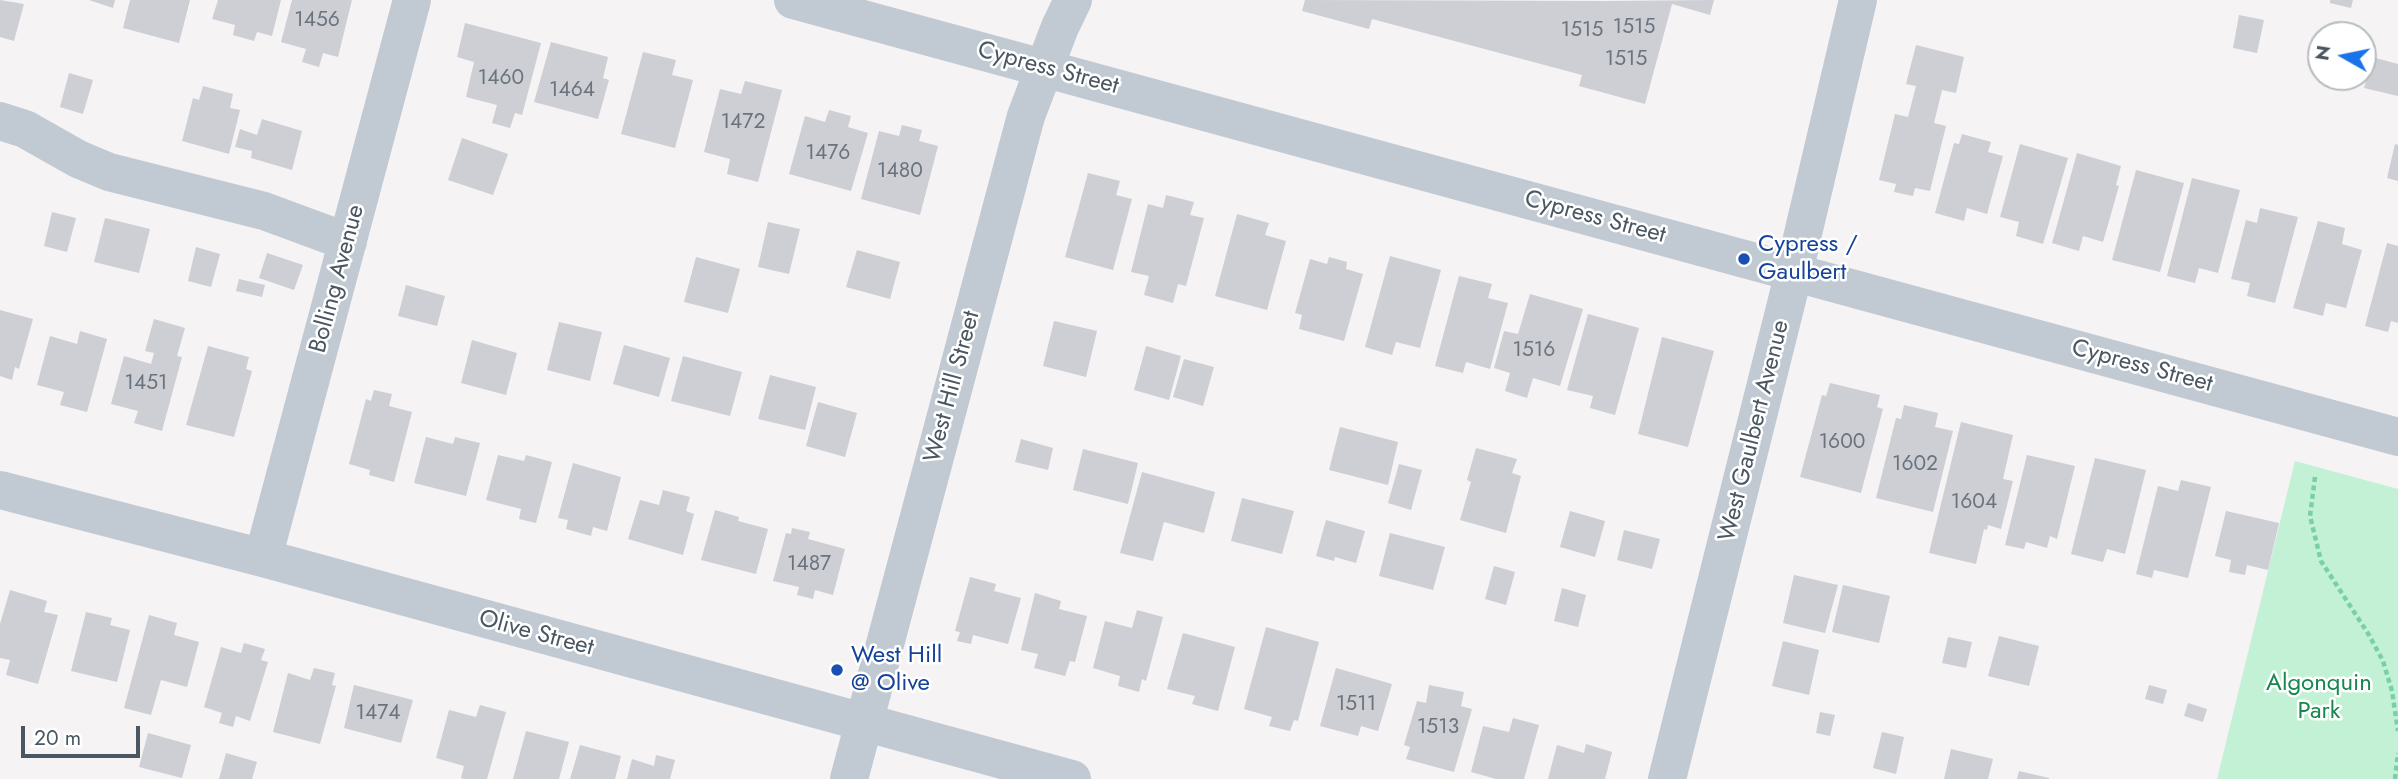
<!DOCTYPE html>
<html>
<head>
<meta charset="utf-8">
<style>
	body { margin:0 }
	#map { position:relative; width:2398px; height:779px; overflow:hidden; background:#f5f3f3; font-family:Jost,sans-serif }
	canvas { display:block }
	.north { position:absolute; left:2307px; top:21px; width:70px; height:70px; box-sizing:border-box; background:#fff; border:2px solid #b7bbc0; border-radius:50%; rotate:279deg; font-size:19px; font-weight:700; line-height:28px; text-align:center; color:#4a5661 }
	.north::after { content:''; display:block; margin:auto; width:24px; height:32px; background:#1a73e8; clip-path:polygon(50% 0,100% 100%,50% 72%,0 100%) }
	.scale { position:absolute; left:21px; top:726px; width:119px; height:32px; box-sizing:border-box; border:4px solid #4a5661; border-top:0; padding-left:9px; font-size:21px; line-height:24px; white-space:nowrap; color:#4a5661; -webkit-text-stroke:5px #fff; paint-order:stroke }
</style>
</head>
<body>
<div id="map">
<canvas width="2398" height="779"></canvas>
<div class="north">N</div>
<div class="scale">20 m</div>
</div>
<script>
const c = document.querySelector('canvas').getContext('2d');
c.lineJoin = 'round';
function paint(path, color) { c.fillStyle = color; c.fill(path, 'evenodd'); }
const shape = rows => new Path2D(rows.map(r => 'M' + r).join(''));
function stroke(path, color, width, dash) { c.strokeStyle = color; c.lineWidth = width; c.lineCap = dash ? 'butt' : 'round'; c.setLineDash(dash || []); c.stroke(path); }
function write(font, color, halo, rows, align = 'center') {
  c.font = font + ' Jost,sans-serif'; c.lineWidth = 5; c.setLineDash([]); c.textBaseline = 'middle'; c.strokeStyle = halo; c.fillStyle = color; for (const [text, x, y, turn = 0] of rows) {
    c.save(); c.translate(x, y); c.rotate((+turn || 0) * Math.PI / 180); c.textAlign = isNaN(turn) ? turn : align; if (halo) c.strokeText(text, 0, 0); c.fillText(text, 0, 0); c.restore();
  }
}
const green = shape([
	[2295,461,2398,489,2398,779,2217,779]
]);
const building = shape([
	[0,0,24,4,14,41,0,37],
	[89,0,115,0,113,8],
	[130,0,190,0,179,43,123,28],
	[218,0,281,0,272,36,257,32,254,41,233,35,235,25,212,19],
	[292,0,352,0,338,57,323,53,319,67,302,62,306,49,281,42],
	[1305,0,1606,1,1714,0,1710,15,1672,4,1645,104,1579,86,1582,75,1372,19,1369,29,1302,11],
	[2330,0,2353,0,2351,8,2330,3],
	[2239,15,2264,20,2257,53,2233,48],
	[465,23,541,43,522,115,515,113,510,128,492,123,497,105,466,97,474,62,457,57],
	[551,42,608,57,603,78,609,80,598,119,534,102],
	[1916,45,1964,57,1956,93,1942,90,1934,123,1946,126,1930,191,1915,188,1913,196,1894,192,1896,184,1879,180,1895,114,1908,117,1916,86,1906,84],
	[643,52,676,60,672,75,693,80,675,148,621,134],
	[2372,57,2398,64,2398,96,2364,88],
	[69,73,93,80,83,114,60,107],
	[745,81,782,90,758,182,727,174,730,159,704,152,720,89,741,94],
	[203,86,233,94,230,108,240,110,229,154,182,141,193,98,199,100],
	[829,110,851,116,848,127,868,133,851,191,789,174,805,116,825,122],
	[262,119,302,131,292,170,251,158,252,151,235,147,240,129,257,135],
	[902,125,922,130,919,141,938,146,920,215,861,199,879,131,899,136],
	[1962,134,1991,142,1988,152,2003,156,1987,214,1967,208,1964,221,1935,213,1954,143,1959,144],
	[462,138,508,154,493,195,448,180],
	[2020,144,2068,158,2043,244,2016,236,2019,222,2000,217],
	[2395,144,2398,145,2398,181,2387,178],
	[2077,153,2121,166,2116,185,2119,186,2103,242,2083,236,2079,251,2052,243],
	[2136,170,2184,183,2160,272,2112,260],
	[1088,173,1120,181,1116,195,1132,199,1113,270,1065,257],
	[2192,178,2240,190,2218,273,2199,268,2195,283,2167,276],
	[1166,195,1194,202,1190,215,1204,218,1186,286,1178,284,1173,303,1144,295,1149,276,1131,272,1148,204,1163,208],
	[2260,208,2298,217,2275,303,2247,296,2250,283,2231,279,2246,220,2257,223],
	[52,212,76,218,67,252,44,246],
	[1237,214,1269,223,1265,235,1286,241,1267,310,1215,296],
	[105,218,150,229,139,273,94,262],
	[2318,221,2345,228,2342,244,2362,250,2346,308,2326,303,2323,316,2293,308],
	[768,222,800,229,789,274,758,267],
	[2387,243,2398,246,2398,323,2391,321,2388,332,2365,326],
	[196,247,220,254,211,287,188,281],
	[857,250,900,262,890,299,846,287],
	[267,253,303,265,294,290,259,278],
	[1390,256,1441,270,1420,348,1396,342,1392,355,1365,347],
	[696,257,740,269,728,313,684,302],
	[1329,257,1347,262,1346,269,1363,274,1344,341,1299,329,1302,315,1295,313,1310,259,1327,264],
	[1459,276,1492,284,1488,298,1508,303,1490,369,1466,362,1463,373,1435,366],
	[239,279,265,285,262,297,236,291],
	[406,285,445,296,437,326,398,316],
	[1530,294,1583,309,1560,386,1533,378,1527,398,1505,391,1510,373,1494,368,1504,331,1518,334],
	[0,310,33,319,19,369,15,367,12,380,0,376],
	[1588,314,1639,328,1615,415,1590,408,1593,396,1567,390],
	[154,319,185,328,177,356,182,357,162,431,134,423,138,411,111,404,124,356,151,364,154,353,145,351],
	[1054,321,1097,331,1086,377,1043,366],
	[559,322,602,332,590,381,547,370],
	[80,331,107,339,87,412,60,405,64,392,37,385,50,336,77,344],
	[1662,337,1714,351,1688,447,1638,434],
	[472,340,517,353,506,395,461,383],
	[624,345,670,358,659,397,613,384],
	[208,346,249,357,246,369,252,371,234,437,186,425],
	[1146,346,1181,356,1169,400,1134,390],
	[683,356,742,372,730,416,671,401],
	[1184,359,1214,367,1203,406,1173,397],
	[770,375,816,387,805,430,758,419],
	[1830,383,1880,395,1877,407,1883,409,1861,493,1800,477,1822,395,1826,396],
	[374,390,392,394,389,406,412,412,394,482,369,475,370,470,349,464,366,399,371,401],
	[818,402,857,413,845,457,806,446],
	[1904,405,1938,413,1935,427,1953,431,1933,512,1876,498,1896,418,1901,419],
	[1961,422,2013,435,2003,479,2013,481,2001,529,1988,525,1987,530,1984,529,1976,564,1929,553],
	[1340,427,1398,442,1388,485,1329,470],
	[426,437,453,444,455,437,480,443,466,496,414,483],
	[1021,439,1053,448,1048,470,1015,462],
	[1476,448,1517,459,1512,473,1521,476,1506,533,1460,520,1471,482,1467,480],
	[1083,449,1138,463,1128,504,1073,490],
	[498,455,524,461,526,455,552,462,536,523,519,519,521,509,486,500],
	[2027,455,2075,466,2057,539,2050,536,2047,548,2026,542,2024,549,2005,545],
	[2095,458,2146,470,2125,554,2107,549,2103,562,2071,554],
	[573,463,621,477,607,531,593,527,591,536,566,529,568,520,558,518],
	[1399,464,1422,470,1411,510,1388,503],
	[1142,472,1215,492,1204,533,1164,522,1153,561,1120,553],
	[2181,480,2211,487,2188,578,2154,570,2152,578,2136,574,2158,486,2178,491],
	[663,490,690,497,686,511,694,514,683,555,628,539,640,500,659,505],
	[1242,498,1294,511,1282,554,1231,541],
	[715,510,739,517,738,521,768,529,756,574,701,560],
	[1570,511,1605,521,1595,557,1560,547],
	[2226,511,2279,523,2268,570,2247,565,2245,575,2229,572,2231,560,2215,556],
	[1326,520,1365,531,1356,563,1335,557,1334,561,1316,556],
	[792,528,810,532,808,539,845,549,833,595,815,590,813,599,797,595,799,587,773,581,786,533,791,534],
	[1624,530,1660,539,1652,569,1617,560],
	[1390,533,1445,547,1433,590,1379,576],
	[1494,566,1515,572,1506,605,1485,599],
	[1794,575,1838,585,1825,633,1783,623],
	[970,577,996,584,994,591,1021,598,1008,644,973,635,971,644,957,641,960,632,955,631],
	[1843,585,1890,596,1879,643,1832,632],
	[1562,588,1586,595,1578,627,1554,621],
	[10,590,47,601,44,612,58,615,38,684,6,675,10,660,0,658,0,624],
	[1035,593,1061,601,1059,609,1087,616,1075,662,1070,661,1065,676,1034,668,1038,654,1021,650],
	[1137,610,1163,617,1146,681,1142,679,1139,692,1118,686,1120,676,1093,668,1105,621,1132,628],
	[86,612,112,618,110,625,130,630,117,682,71,671],
	[149,615,177,623,174,635,199,642,187,687,161,680,151,715,124,708],
	[1266,627,1319,642,1298,721,1294,720,1290,731,1269,726,1272,717,1244,709],
	[1183,633,1235,647,1218,711,1192,704,1195,696,1167,689],
	[1999,636,2039,646,2029,686,1988,676],
	[1948,637,1972,642,1966,668,1942,663],
	[1783,641,1819,650,1809,695,1772,686],
	[244,643,265,649,261,660,268,662,250,721,236,716,233,727,219,723,222,713,204,707,221,647,241,653],
	[314,668,335,673,332,685,336,686,320,744,273,732,288,673,310,680],
	[1336,668,1392,684,1378,731,1361,726,1358,736,1320,726],
	[354,685,413,700,401,743,344,728],
	[1429,685,1464,692,1461,706,1472,709,1454,772,1406,759,1410,747,1404,745,1417,701,1426,703],
	[2149,685,2167,690,2163,704,2145,699],
	[2188,703,2207,709,2203,722,2184,716],
	[480,705,506,712,487,779,464,779,461,778,464,766,436,758,449,710,476,717],
	[1820,712,1835,715,1830,736,1816,733],
	[1513,718,1539,725,1524,779,1496,779,1471,772,1483,726,1509,732],
	[526,731,569,742,559,779,513,779],
	[1882,732,1904,737,1896,774,1873,768],
	[148,733,191,745,182,778,139,767],
	[1586,744,1612,752,1605,779,1548,779,1557,745,1584,753],
	[580,745,621,756,615,779,570,779],
	[1951,749,1993,759,1988,779,1944,779],
	[226,753,257,762,252,779,219,779],
	[656,755,675,760,670,779,627,779,632,759,654,766],
	[2019,771,2049,778,2049,779,2017,779]
]);
const path = shape([
	[2315,477,2310,516,2321,561,2369,635,2383,661,2392,691,2398,731],
	[2395,779,2398,753]
]);
const minor = shape([
	[793,0,2398,437],
	[0,121,25,129,78,159,109,172,264,211,348,242],
	[0,490,263,558,1072,779],
	[263,558,412,0],
	[849,779,1026,116,1060,27,1073,0],
	[1667,779,1794,272,1858,0]
]);
const markers = [
	[1744,259,7,"#1a4fb4"],
	[837,670,7,"#1a4fb4"]
];
const numberNames = [
	["1456",317,21],
	["1515",1634,28],
	["1515",1582,31],
	["1515",1626,60],
	["1460",501,79],
	["1464",572,91],
	["1472",743,123],
	["1476",828,154],
	["1480",900,172],
	["1516",1534,351],
	["1451",146,384],
	["1600",1842,443],
	["1602",1915,465],
	["1604",1974,503],
	["1487",809,565],
	["1511",1356,705],
	["1474",378,714],
	["1513",1438,728]
];
const streetNames = [
	["Cypress Street",1048,69,15],
	["Cypress Street",1595,218,15],
	["Bolling Avenue",338,279,-75],
	["Cypress Street",2142,367,15],
	["West Hill Street",953,387,-75],
	["West Gaulbert Avenue",1755,431,-76],
	["Olive Street",536,634,15]
];
const transitNames = [
	["Cypress /",1758,245],
	["Gaulbert",1758,273],
	["West Hill",851,656],
	["@ Olive",851,684]
];
const parkNames = [
	["Algonquin",2319,684],
	["Park",2319,712]
];
paint(green, '#c3f1d5');
paint(building, '#cdcfd5');
stroke(path, '#7ad0a6', 4.5, [5, 3.5]);
stroke(minor, '#c1cad2', 38);
for (const [x, y, r, color] of markers) { const dot = new Path2D(); dot.arc(x, y, r, 0, 2 * Math.PI); c.fillStyle = color; c.fill(dot); stroke(dot, '#fff', 2.5); }
write('21px', '#6b747e', null, numberNames);
write('24px', '#4a5661', '#fff', streetNames);
write('24px', '#164399', '#fff', transitNames, 'left');
write('24px', '#17864f', '#fff', parkNames);
</script>
</body>
</html>
